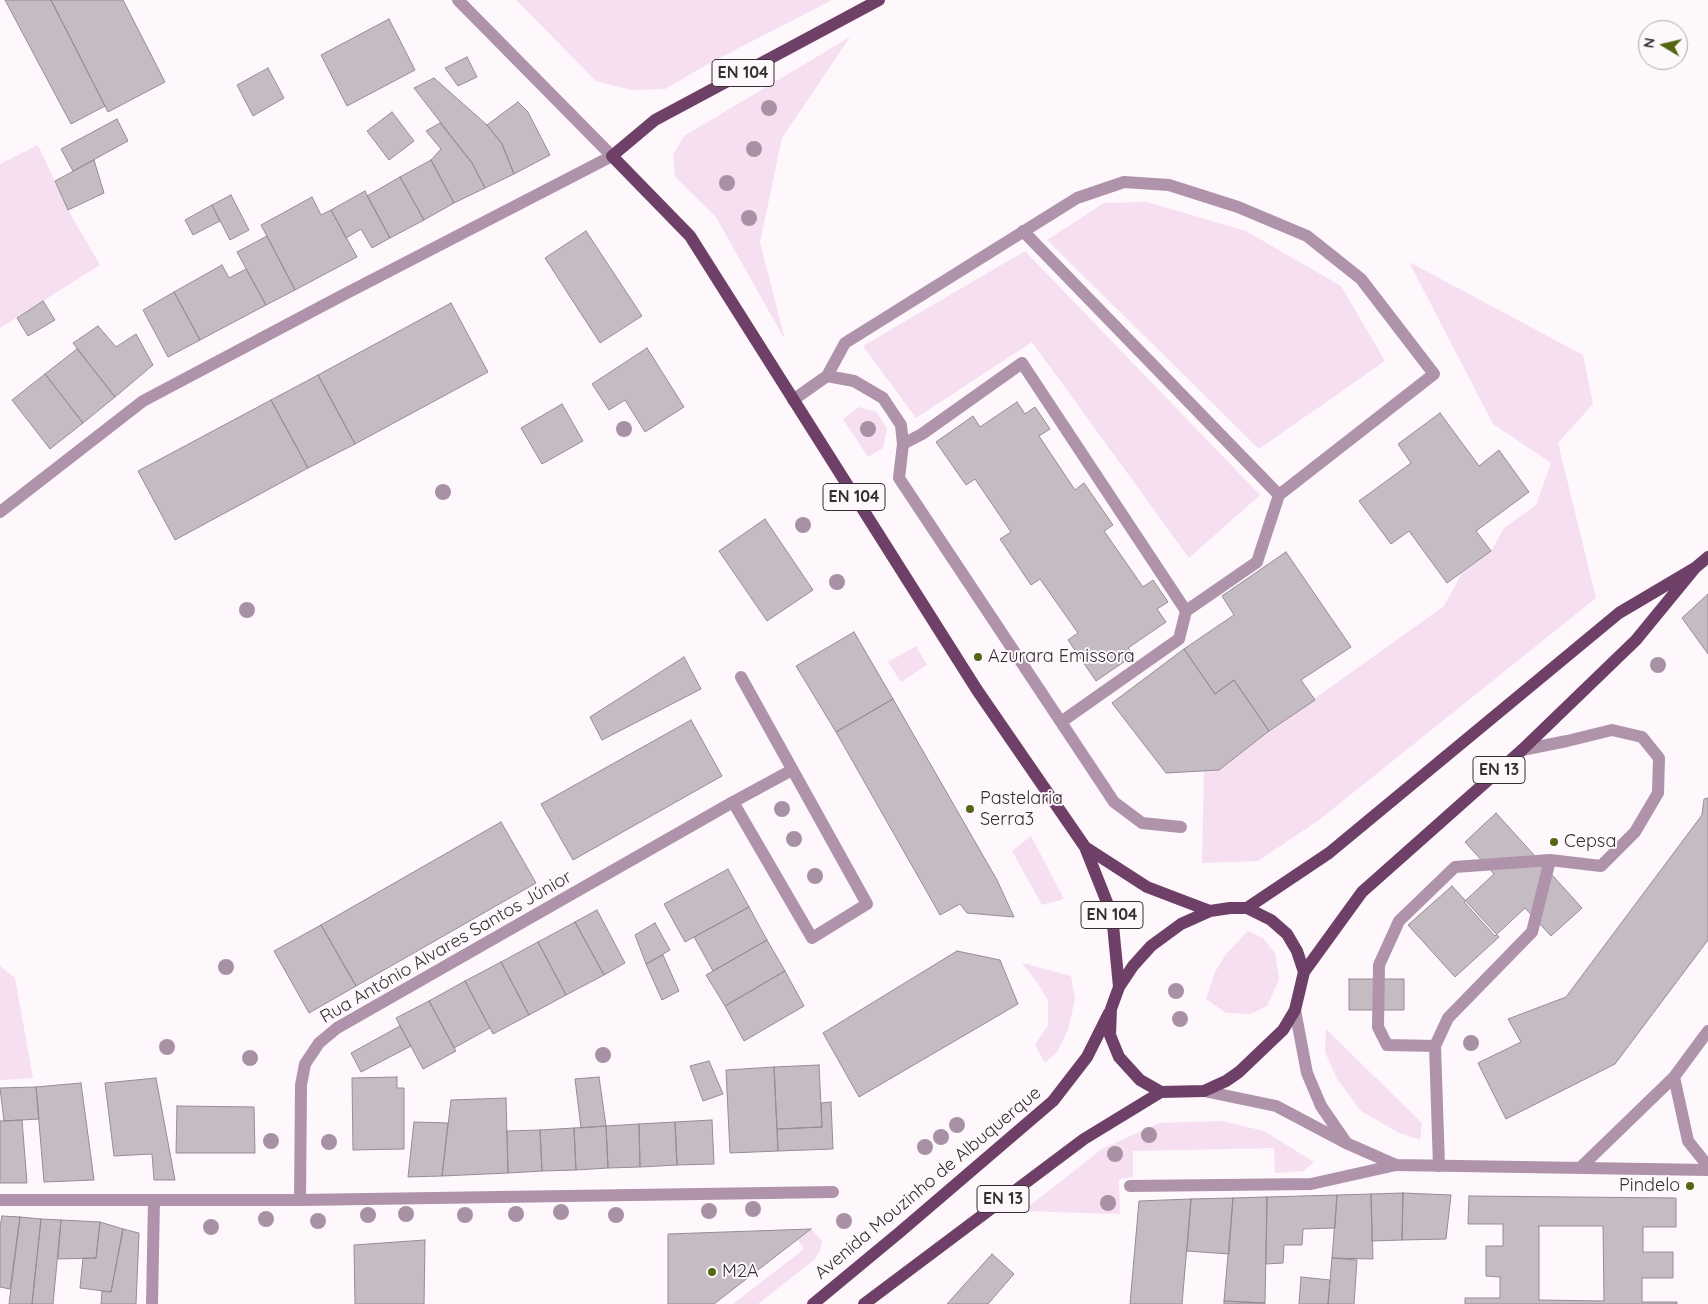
<!DOCTYPE html>
<html>
<head>
<meta charset="utf-8">
<style>
  body { margin:0 }
  #map { position:relative; width:1708px; height:1304px; overflow:hidden; background:#fef7fc; font-family:Quicksand,sans-serif }
  canvas { display:block }
  .north { position:absolute; left:1638px; top:20px; width:50px; height:50px; box-sizing:border-box; background:#fef7fc; border:1px solid #ada7ab; border-radius:50%; rotate:279deg; font-size:14px; font-weight:700; line-height:20px; text-align:center; color:#332f32 }
  .north::after { content:''; display:block; margin:auto; width:18px; height:22px; background:#536713; clip-path:polygon(50% 0,100% 100%,50% 72%,0 100%) }
</style>
</head>
<body>
<div id="map">
<canvas width="1708" height="1304"></canvas>
<div class="north">N</div>
</div>
<script>
const c = document.querySelector('canvas').getContext('2d');
c.lineJoin = 'round';
function paint(path, color) {
  c.fillStyle = color;
  c.fill(path, 'evenodd');
}
function poly(rows) {
  const path = new Path2D();
  for (const r of rows) {
    path.moveTo(r[0], r[1]);
    for (let i = 2; i < r.length; i += 2) path.lineTo(r[i], r[i + 1]);
  }
  return path;
}
function trace(path, color, width, dash) {
  c.strokeStyle = color;
  c.lineWidth = width;
  c.lineCap = dash ? 'butt' : 'round';
  c.setLineDash(dash || []);
  c.stroke(path);
}
function label(font, color, halo, rows, align = 'center') {
  c.font = font + ' Quicksand,sans-serif';
  c.lineWidth = 4;
  c.setLineDash([]);
  c.textBaseline = 'middle';
  c.strokeStyle = halo;
  c.fillStyle = color;
  for (const [text, x, y, turn = 0] of rows) {
    c.save();
    c.translate(x, y);
    c.rotate((+turn || 0) * Math.PI / 180);
    c.textAlign = isNaN(turn) ? turn : align;
    if (halo) c.strokeText(text, 0, 0);
    c.fillText(text, 0, 0);
    c.restore();
  }
}
paint(poly([
  [516,0,832,0,706,65,665,89,631,90,596,81],
  [850,37,782,138,760,242,785,340,716,217,675,177,673,155,684,136],
  [38,145,68,210,100,265,0,328,0,164],
  [1147,202,1246,231,1341,286,1385,361,1259,449,1047,240,1104,203],
  [1025,251,1260,495,1189,558,1032,342,916,418,863,346],
  [1409,262,1583,355,1593,404,1558,443,1596,598,1319,820,1258,861,1202,863,1204,771,1219,770,1269,731,1444,606,1462,573,1491,551,1504,528,1536,505,1551,463,1493,424],
  [859,407,877,412,887,429,883,448,868,457,843,419],
  [916,646,927,665,901,682,888,662],
  [1031,836,1064,899,1042,905,1012,851],
  [1248,931,1263,938,1275,953,1279,980,1267,1006,1250,1014,1226,1013,1206,999,1215,972,1226,954],
  [1022,963,1071,976,1075,999,1068,1030,1057,1052,1045,1063,1035,1045,1048,1025,1048,1000,1036,981],
  [0,966,15,978,33,1078,0,1080],
  [1326,1029,1422,1123,1420,1140,1399,1133,1361,1111,1337,1079,1325,1052],
  [1222,1121,1264,1131,1314,1162,1303,1171,1275,1173,1274,1148,1133,1151,1133,1177,1119,1179,1120,1214,1023,1211,1102,1149,1159,1123],
  [811,1229,822,1240,820,1251,814,1260,758,1304,733,1304,804,1249,798,1240]
]), '#f5dff1');
const building = poly([
  [5,0,51,0,105,106,71,124,5,0],
  [51,0,123,0,165,82,108,112,51,0],
  [389,19,415,70,347,106,321,55,389,19],
  [467,57,477,77,458,86,445,68,467,57],
  [268,68,284,98,253,116,237,85,268,68],
  [434,78,487,125,502,144,514,174,485,188,472,163,414,88,434,78],
  [518,102,528,112,550,155,514,174,502,144,487,125,518,102],
  [392,112,414,141,389,160,367,131,392,112],
  [117,119,128,141,73,171,61,149,117,119],
  [440,123,472,163,485,188,454,203,431,160,441,149,426,131,440,123],
  [94,160,104,193,68,210,55,181,94,160],
  [431,160,454,203,424,220,400,177,431,160],
  [400,177,424,220,390,238,367,196,400,177],
  [365,191,390,238,372,248,361,229,346,238,331,210,365,191],
  [231,195,249,230,230,240,212,205,231,195],
  [312,197,321,215,331,210,357,257,295,290,261,225,312,197],
  [212,205,220,221,193,235,185,220,212,205],
  [586,231,642,316,600,343,545,258,586,231],
  [267,236,295,290,266,305,237,252,267,236],
  [222,265,229,278,246,269,266,305,200,340,174,292,222,265],
  [174,292,200,340,168,357,143,310,174,292],
  [43,301,55,320,28,336,17,318,43,301],
  [451,303,488,372,355,444,318,375,451,303],
  [98,326,116,347,136,334,153,365,115,397,73,343,98,326],
  [647,348,684,407,645,432,625,400,609,410,592,384,647,348],
  [77,349,115,397,83,423,45,374,77,349],
  [45,374,83,423,50,449,12,400,45,374],
  [318,375,355,444,308,468,271,400,318,375],
  [271,400,308,468,175,540,138,471,271,400],
  [1017,402,1025,414,1035,407,1050,429,1039,436,1075,490,1084,483,1113,525,1104,531,1143,587,1153,580,1168,602,1157,609,1166,622,1128,648,1134,655,1096,681,1068,640,1078,633,1040,579,1031,585,1000,539,1011,532,975,479,966,485,936,442,973,416,980,427,1017,402],
  [562,404,583,441,542,464,521,428,562,404],
  [1440,413,1479,466,1499,450,1529,492,1476,531,1491,551,1447,583,1409,531,1391,544,1359,501,1411,463,1398,444,1440,413],
  [765,519,813,590,767,621,719,551,765,519],
  [1286,552,1351,647,1301,680,1315,700,1269,731,1234,680,1215,694,1184,649,1234,615,1222,596,1286,552],
  [1708,594,1708,654,1682,618,1708,594],
  [854,632,893,699,836,732,796,666,854,632],
  [1184,649,1215,694,1234,680,1269,731,1219,770,1166,773,1112,703,1184,649],
  [684,657,701,689,602,740,590,717,684,657],
  [893,699,997,880,1014,917,967,913,960,904,940,915,836,732,893,699],
  [691,720,722,776,573,860,541,804,691,720],
  [1708,798,1708,940,1615,1064,1506,1119,1478,1063,1521,1042,1508,1019,1566,997,1702,815,1704,799,1708,798],
  [1496,813,1582,908,1551,936,1525,908,1495,936,1464,902,1494,874,1465,842,1496,813],
  [501,822,536,883,356,986,321,925,501,822],
  [728,869,749,907,685,942,664,904,728,869],
  [1452,886,1499,937,1455,977,1408,925,1452,886],
  [749,907,767,940,713,971,694,937,749,907],
  [597,910,625,963,604,975,575,922,597,910],
  [575,922,604,975,566,995,538,942,575,922],
  [655,923,670,950,646,964,635,935,655,923],
  [321,925,356,986,309,1013,274,951,321,925],
  [767,940,785,971,725,1006,706,975,767,940],
  [538,942,566,995,529,1015,501,962,538,942],
  [957,951,1000,960,1018,1004,859,1097,823,1033,957,951],
  [663,955,679,991,662,1000,646,964,663,955],
  [501,962,529,1015,493,1034,465,981,501,962],
  [785,971,804,1006,744,1041,725,1006,785,971],
  [1349,979,1404,979,1404,1010,1349,1010,1349,979],
  [465,981,490,1028,454,1048,429,1001,465,981],
  [429,1001,456,1051,423,1069,396,1018,429,1001],
  [400,1026,411,1046,361,1072,351,1053,400,1026],
  [709,1061,723,1094,703,1101,690,1066,709,1061],
  [819,1065,822,1127,777,1129,774,1067,819,1065],
  [774,1067,778,1151,730,1153,726,1070,774,1067],
  [397,1077,397,1088,404,1088,404,1149,353,1150,352,1078,397,1077],
  [599,1077,606,1126,581,1128,575,1079,599,1077],
  [156,1078,175,1180,154,1180,152,1154,114,1156,105,1083,156,1078],
  [81,1083,94,1180,44,1182,36,1087,81,1083],
  [36,1087,39,1119,4,1121,0,1088,36,1087],
  [506,1098,508,1173,442,1176,451,1100,506,1098],
  [831,1102,833,1149,778,1151,777,1129,822,1127,821,1103,831,1102],
  [177,1106,254,1107,255,1153,176,1153,177,1106],
  [22,1120,27,1183,0,1183,0,1121,22,1120],
  [712,1120,714,1164,677,1165,675,1122,712,1120],
  [414,1122,448,1123,442,1176,408,1177,414,1122],
  [675,1122,677,1165,640,1167,639,1124,675,1122],
  [639,1124,640,1167,608,1168,606,1126,639,1124],
  [606,1126,608,1168,576,1170,574,1128,606,1126],
  [574,1128,576,1170,542,1171,540,1130,574,1128],
  [540,1130,542,1171,508,1173,507,1131,540,1130],
  [1403,1193,1402,1240,1372,1241,1371,1194,1403,1193],
  [1403,1193,1451,1195,1446,1239,1402,1240,1403,1193],
  [1371,1194,1373,1259,1332,1258,1337,1195,1371,1194],
  [1337,1195,1335,1228,1303,1229,1302,1245,1284,1245,1283,1263,1266,1264,1267,1197,1337,1195],
  [1469,1196,1676,1198,1676,1227,1643,1227,1643,1252,1673,1252,1673,1278,1642,1278,1642,1302,1677,1302,1677,1304,1465,1304,1465,1298,1500,1298,1500,1277,1486,1276,1486,1246,1503,1246,1503,1224,1468,1224,1469,1196],
  [1539,1226,1603,1226,1604,1301,1539,1300,1539,1226],
  [1267,1197,1265,1303,1224,1301,1233,1198,1267,1197],
  [1233,1198,1229,1254,1187,1251,1191,1199,1233,1198],
  [1191,1199,1182,1304,1130,1304,1139,1201,1191,1199],
  [2,1216,20,1217,10,1289,0,1287,0,1227,2,1216],
  [20,1217,41,1219,32,1304,9,1304,20,1217],
  [41,1219,61,1220,53,1304,32,1304,41,1219],
  [61,1220,100,1222,96,1258,58,1259,61,1220],
  [100,1222,123,1229,111,1292,80,1288,83,1258,96,1258,100,1222],
  [123,1229,139,1233,136,1304,101,1304,102,1291,111,1292,123,1229],
  [811,1229,714,1304,668,1304,668,1234,811,1229],
  [425,1240,424,1304,355,1304,354,1245,425,1240],
  [992,1254,1014,1274,988,1304,947,1304,992,1254],
  [1332,1258,1357,1260,1354,1304,1328,1304,1332,1258],
  [1301,1277,1330,1280,1328,1304,1299,1304,1301,1277],
  [1224,1301,1265,1303,1265,1304,1224,1304,1224,1301]
]);
paint(building, '#c5bcc3');
trace(building, '#958d93', 1);
trace(poly([
  [1435,1046,1448,1018,1532,932,1550,860],
  [1439,1166,1435,1046,1387,1045,1378,1027,1379,965,1399,921,1455,867,1550,860,1601,866,1635,832,1658,793,1659,758,1642,737,1612,730,1567,741,1522,750]
]), '#af93aa', 12);
trace(poly([
  [1023,231,1279,495]
]), '#af93aa', 12);
trace(poly([
  [827,376,854,381,883,398,901,425,903,444,899,478,1114,802,1142,823,1181,827],
  [793,400,827,376,845,343,1077,198,1124,182,1169,185,1238,207,1307,236,1361,279,1434,374,1279,495,1257,562,1186,611,1179,639,1061,722],
  [903,444,922,434,1022,363,1186,611],
  [0,512,143,401,343,295,612,156],
  [733,802,792,770],
  [1674,1077,1688,1141,1708,1166],
  [1581,1167,1674,1077,1708,1031],
  [1130,1186,1311,1184,1396,1165],
  [0,1200,300,1200,833,1192],
  [300,1200,301,1085,305,1064,319,1043,337,1028,733,802,812,938,867,904,741,677],
  [152,1304,154,1200]
]), '#af93aa', 12);
trace(poly([
  [458,0,612,156],
  [1295,1010,1307,1073,1321,1106,1345,1141],
  [1204,1091,1276,1106,1346,1143,1396,1165,1708,1170]
]), '#af93aa', 12);
trace(poly([
  [879,0,655,120,612,156,690,236,977,690,1085,847,1112,915,1119,987],
  [1085,847,1147,887,1210,911],
  [1247,908,1329,853,1619,613,1695,568,1708,557],
  [1304,972,1297,951,1287,934,1271,920,1247,908,1230,908,1210,911,1181,924,1151,946,1133,966,1119,987,1111,1009,1110,1035,1119,1057,1140,1080,1161,1092,1204,1091,1226,1081,1239,1072,1283,1030,1295,1010,1304,972,1362,892,1522,750,1636,640,1695,568],
  [813,1304,900,1232,1053,1101,1087,1057,1109,1013],
  [864,1304,1084,1139,1161,1092]
]), '#6e4067', 12);
c.fillStyle = '#a991a5';
for (const [x, y] of [
  [769,108],
  [754,149],
  [727,183],
  [749,218],
  [624,429],
  [868,429],
  [443,492],
  [803,525],
  [837,582],
  [247,610],
  [1658,665],
  [782,809],
  [794,839],
  [815,876],
  [226,967],
  [1176,991],
  [1180,1019],
  [1471,1043],
  [167,1047],
  [603,1055],
  [250,1058],
  [957,1125],
  [1149,1135],
  [941,1137],
  [271,1141],
  [329,1142],
  [925,1147],
  [1115,1154],
  [1108,1203],
  [753,1209],
  [709,1211],
  [561,1212],
  [406,1214],
  [516,1214],
  [368,1215],
  [465,1215],
  [616,1215],
  [266,1219],
  [318,1221],
  [844,1221],
  [211,1227]
]) {
  c.beginPath();
  c.arc(x, y, 8, 0, 2 * Math.PI);
  c.fill();
}
for (const [x, y, r, color] of [
  [978,657,5,"#536713"],
  [970,809,5,"#536713"],
  [1554,842,5,"#536713"],
  [1690,1186,5,"#536713"],
  [712,1272,5,"#536713"]
]) {
  const dot = new Path2D();
  dot.arc(x, y, r, 0, 2 * Math.PI);
  c.fillStyle = color;
  c.fill(dot);
  trace(dot, '#fef7fc', 2);
}
for (const [x, y, w] of [
  [743,73,62],
  [854,497,62],
  [1499,770,52],
  [1112,915,62],
  [1003,1199,52]
]) {
  const box = new Path2D();
  box.roundRect(x - w / 2, y - 13.5, w, 27, 4);
  c.fillStyle = '#fef7fc';
  c.fill(box);
  trace(box, '#332f32', 1);
}
label('bold 16px', '#332f32', null, [
  ["EN 104",743,73],
  ["EN 104",854,497],
  ["EN 13",1499,770],
  ["EN 104",1112,915],
  ["EN 13",1003,1199]
]);
label('18px', '#332f32', '#fef7fc', [
  ["Azurara Emissora",988,657],
  ["Pastelaria",980,799],
  ["Serra3",980,820],
  ["Cepsa",1564,842],
  ["Pindelo",1680,1186,"right"],
  ["M2A",722,1272]
], 'left');
label('18px', '#332f32', '#fef7fc', [
  ["Rua António Alvares Santos Júnior",446,947,-30],
  ["Avenida Mouzinho de Albuquerque",928,1183,-40]
]);
</script>
</body>
</html>
